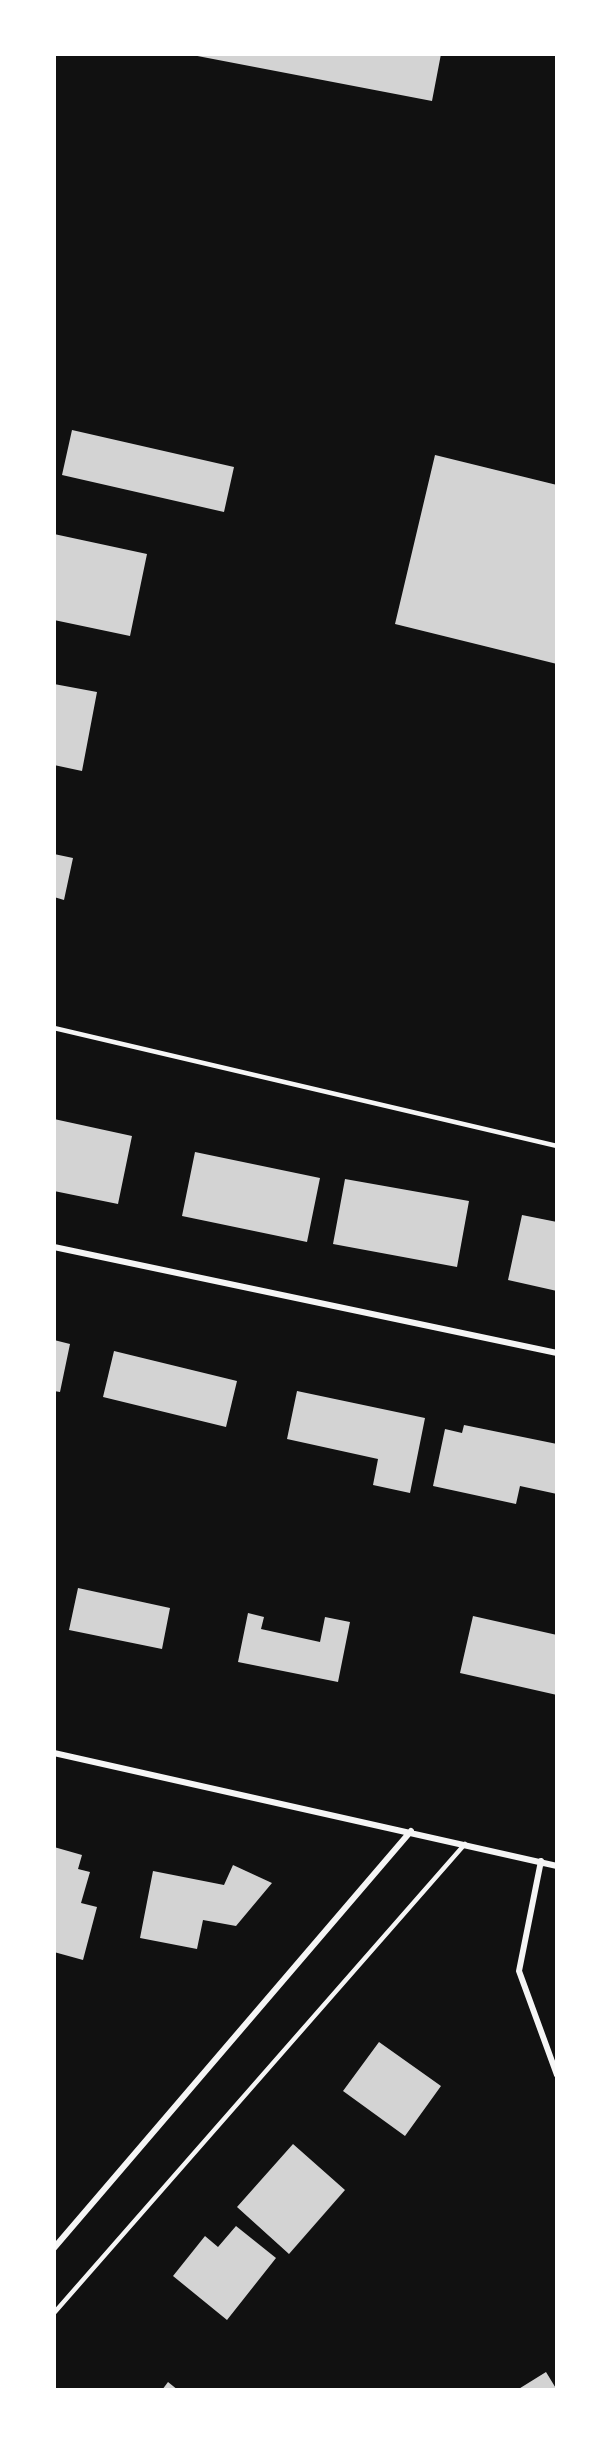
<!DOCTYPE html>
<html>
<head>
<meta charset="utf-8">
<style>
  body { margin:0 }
  #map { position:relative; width:611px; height:2444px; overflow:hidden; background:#111; font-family:"Roboto Condensed",sans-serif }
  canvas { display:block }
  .frame { position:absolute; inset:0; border:56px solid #fff; pointer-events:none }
</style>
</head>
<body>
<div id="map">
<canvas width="611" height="2444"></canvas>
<div class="frame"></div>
</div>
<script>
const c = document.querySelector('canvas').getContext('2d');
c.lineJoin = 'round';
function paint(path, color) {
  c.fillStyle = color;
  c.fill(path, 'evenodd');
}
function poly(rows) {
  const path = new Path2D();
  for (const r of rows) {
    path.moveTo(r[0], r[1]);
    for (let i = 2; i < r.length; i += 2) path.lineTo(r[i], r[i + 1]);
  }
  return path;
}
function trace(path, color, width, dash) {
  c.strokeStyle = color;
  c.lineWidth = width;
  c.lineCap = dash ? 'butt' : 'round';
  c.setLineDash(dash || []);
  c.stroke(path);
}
paint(poly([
  [187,54,441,54,432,101],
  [72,430,234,467,224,512,62,475],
  [435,455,557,485,557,664,395,624],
  [54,534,147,554,130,636,54,620],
  [54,684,97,692,82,771,54,765],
  [54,854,73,858,64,900,54,897],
  [54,1119,132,1136,118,1204,54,1191],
  [195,1152,320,1178,307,1242,182,1216],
  [345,1179,469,1201,457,1267,333,1244],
  [522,1215,557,1222,557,1291,508,1280],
  [54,1340,70,1344,60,1392,54,1391],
  [114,1351,237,1381,226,1427,103,1397],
  [297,1391,425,1418,410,1493,373,1485,378,1459,287,1439],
  [464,1425,557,1444,557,1494,520,1486,516,1504,433,1486,445,1429,462,1433],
  [78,1588,170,1608,162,1649,69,1630],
  [248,1613,264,1617,261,1629,320,1642,325,1617,350,1622,338,1682,238,1662],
  [473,1616,557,1635,557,1695,460,1673],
  [54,1847,82,1855,78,1869,90,1872,81,1903,97,1907,83,1960,54,1952],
  [233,1865,272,1883,236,1926,203,1920,197,1949,140,1938,153,1871,224,1885],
  [379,2042,441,2086,405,2136,343,2091],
  [293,2144,345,2190,289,2254,237,2207],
  [236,2226,276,2258,227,2320,173,2276,205,2236,218,2247],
  [546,2372,557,2390,517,2390],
  [168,2382,178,2390,162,2390]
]), '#d3d3d3');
trace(poly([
  [54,1028,557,1146],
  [54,2313,465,1844]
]), '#f5f5f5', 4.5);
trace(poly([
  [54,1247,557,1353],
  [54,1753,557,1866],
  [541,1861,519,1971,557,2075],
  [54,2248,411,1831]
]), '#f5f5f5', 6);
</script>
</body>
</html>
